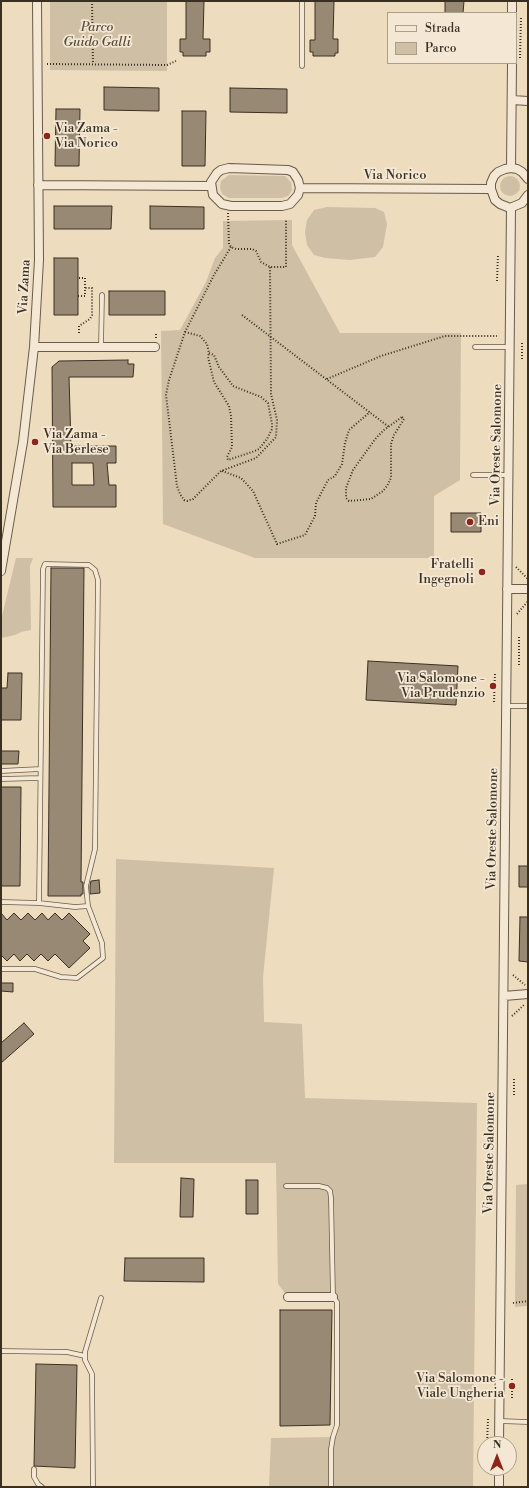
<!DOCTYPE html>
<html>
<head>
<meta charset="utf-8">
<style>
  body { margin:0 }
  #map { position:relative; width:529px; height:1488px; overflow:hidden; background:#eedcbf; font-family:"Libre Bodoni",serif }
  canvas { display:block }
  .frame { position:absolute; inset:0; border:2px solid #3a3022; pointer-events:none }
  .legend { position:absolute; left:387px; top:12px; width:130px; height:52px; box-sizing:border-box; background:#f4e8d5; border:1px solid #aa9e8d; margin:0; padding:5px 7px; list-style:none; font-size:12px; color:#3a3022 }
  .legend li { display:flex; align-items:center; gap:8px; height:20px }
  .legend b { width:20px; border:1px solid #aa9e8d }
  .north { position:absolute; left:477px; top:1436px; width:40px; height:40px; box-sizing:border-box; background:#f4e8d5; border:1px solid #aa9e8d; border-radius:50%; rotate:0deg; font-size:11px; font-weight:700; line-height:16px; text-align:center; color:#3a3022 }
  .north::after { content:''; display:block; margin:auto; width:14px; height:18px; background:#8f2418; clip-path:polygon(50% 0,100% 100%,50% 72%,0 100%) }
</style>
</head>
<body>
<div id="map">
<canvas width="529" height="1488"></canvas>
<div class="frame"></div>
<ul class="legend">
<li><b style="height:5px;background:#f4e8d5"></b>Strada</li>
<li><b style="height:11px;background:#cfbfa4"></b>Parco</li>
</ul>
<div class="north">N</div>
</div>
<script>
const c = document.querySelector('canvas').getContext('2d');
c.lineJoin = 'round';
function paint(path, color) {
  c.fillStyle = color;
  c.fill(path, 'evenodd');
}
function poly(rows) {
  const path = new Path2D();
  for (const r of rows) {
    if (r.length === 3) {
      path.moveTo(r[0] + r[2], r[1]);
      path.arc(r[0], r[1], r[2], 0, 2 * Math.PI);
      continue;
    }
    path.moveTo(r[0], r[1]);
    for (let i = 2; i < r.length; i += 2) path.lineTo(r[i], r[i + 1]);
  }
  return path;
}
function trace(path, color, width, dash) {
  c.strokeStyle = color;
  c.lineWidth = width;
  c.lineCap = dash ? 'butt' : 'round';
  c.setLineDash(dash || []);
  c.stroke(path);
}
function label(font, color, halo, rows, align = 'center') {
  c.font = font + ' "Libre Bodoni",serif';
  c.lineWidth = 3.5;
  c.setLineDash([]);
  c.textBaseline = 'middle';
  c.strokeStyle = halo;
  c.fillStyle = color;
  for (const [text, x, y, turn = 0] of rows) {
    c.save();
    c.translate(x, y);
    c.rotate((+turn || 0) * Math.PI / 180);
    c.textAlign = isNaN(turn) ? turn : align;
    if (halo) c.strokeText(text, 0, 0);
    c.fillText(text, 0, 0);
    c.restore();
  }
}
paint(poly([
  [50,1,167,1,167,71,50,70],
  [229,175,285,176,291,182,292,190,288,196,282,198,229,198,222,194,220,188,221,181],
  [510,186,10],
  [327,207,375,208,384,212,387,224,383,247,375,257,350,260,325,258,314,255,307,245,305,232,307,220,314,210],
  [292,220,292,245,340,333,461,333,460,480,434,496,434,558,255,558,163,524,161,331,180,330,206,282,215,258,223,248,223,221],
  [16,558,33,558,30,566,30,572,31,630,21,632,15,635,1,638,1,620],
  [116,859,274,868,263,977,264,1022,302,1024,305,1098,477,1103,473,1487,269,1487,271,1438,333,1437,337,1425,337,1302,333,1297,288,1297,278,1284,276,1163,114,1163],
  [528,1184,528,1306,515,1307,516,1185]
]), '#cfbfa4');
const building = poly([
  [186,1,204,1,203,39,210,39,210,52,206,52,206,56,183,56,183,52,180,52,180,39,186,39,186,1],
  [315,1,334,1,333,39,338,39,338,53,335,53,335,56,313,56,313,52,310,52,310,40,315,40,315,1],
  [445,1,464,1,463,13,445,13,445,1],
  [104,87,159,88,159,111,104,110,104,87],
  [230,88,287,89,287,113,230,112,230,88],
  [56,109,80,109,79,166,55,166,56,109],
  [182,111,206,111,205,166,182,166,182,111],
  [54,206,112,206,111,229,54,229,54,206],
  [150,206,204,207,204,229,150,229,150,206],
  [54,258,78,258,78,315,54,315,54,258],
  [109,291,165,291,165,315,109,315,109,291],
  [128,360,128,364,134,364,133,377,69,377,71,446,116,446,116,463,107,463,109,485,116,485,116,507,53,507,52,367,59,361,128,360],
  [72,463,93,463,94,485,72,485,72,463],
  [451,513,481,513,481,532,451,532,451,513],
  [51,568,84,568,81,882,83,882,83,894,81,894,81,896,48,896,51,568],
  [368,661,458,666,456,705,366,700,368,661],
  [8,673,22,673,21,720,1,720,1,688,7,688,8,673],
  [1,751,19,751,18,764,1,764,1,751],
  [1,787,21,787,20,886,1,886,1,787],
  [519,866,528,866,528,887,519,887,519,866],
  [99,880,100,893,90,894,90,886,91,881,99,880],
  [1,913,7,920,14,913,21,920,28,913,35,920,42,913,48,920,55,913,62,920,69,913,90,934,83,941,90,948,69,968,55,954,48,961,41,954,34,961,27,954,20,961,14,954,7,961,1,955,1,913],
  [520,917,528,917,528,962,519,961,520,917],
  [1,983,13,983,13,992,1,991,1,983],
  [24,1023,34,1034,1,1063,1,1043,24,1023],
  [181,1178,194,1179,193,1217,180,1217,181,1178],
  [246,1180,258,1180,258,1214,246,1214,246,1180],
  [125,1258,204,1258,204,1282,124,1281,125,1258],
  [280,1310,332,1310,330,1425,280,1426,280,1310],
  [36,1364,77,1365,75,1468,34,1466,36,1364]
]);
paint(building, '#988974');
trace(building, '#3a3022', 1);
const lane = poly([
  [302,1,302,66],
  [101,347,102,295],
  [475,347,510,347],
  [473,475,508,475],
  [506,706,528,706],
  [1,771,40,769],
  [1,779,40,778],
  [1,902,39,903,75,907,88,906],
  [1,969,35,969,61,977,77,978,103,958,102,943,88,906,86,886,95,849,98,580,95,570,89,565,45,564,43,569,39,903],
  [286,1186,319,1186,327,1188,330,1191,331,1198,333,1297,337,1302,337,1425,333,1437,331,1449,331,1487],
  [1,1351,67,1352,85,1356],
  [499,1421,528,1422],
  [34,1469,34,1477,38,1484,42,1487],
  [93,1487,92,1374,85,1360,85,1352,101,1298]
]);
const street = poly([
  [512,13,512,1],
  [512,100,528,101],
  [229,168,288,170,293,172,298,180,300,188,298,195,290,204,282,206,231,206,222,204,213,195,211,182,217,173,221,170,229,168],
  [511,168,512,63],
  [528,179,522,172,517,169,511,168,505,169,498,172,494,176,491,183,491,189,495,200,500,204,510,208,522,203,528,195],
  [38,185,211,186],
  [300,188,491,189],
  [34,347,155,347],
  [1,571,23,442,34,347,39,260,37,1],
  [507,589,528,589],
  [504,996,528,994],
  [288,1297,333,1297],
  [499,1444,511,208],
  [499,1487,499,1468]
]);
trace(lane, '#675b49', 5.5);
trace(street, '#675b49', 10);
trace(poly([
  [92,1,93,64],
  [520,58,521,17],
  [47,64,167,65,176,61],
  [228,213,229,244,231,247,236,249,252,249,256,251,261,262,270,267,286,267,286,220],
  [231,247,214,275,185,332,169,380,166,395,177,486,180,494,184,500,187,501,193,499,221,471,256,458,276,437,277,420,271,394,270,267],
  [497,281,498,255],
  [78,296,85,296,85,278,78,278],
  [242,315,389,427],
  [185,332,200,336,207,344,209,353],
  [79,333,79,326,90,319,92,315,92,288,85,288],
  [156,338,156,333],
  [209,353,214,355,219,367,233,386,261,397,268,403,272,424,272,429,267,439,259,449,255,451,228,460,227,457,232,447,231,416,229,406,214,382,208,357,209,353],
  [522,359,522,342],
  [327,379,381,356,445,336,497,336],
  [402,417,404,419,394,435,391,444,391,478,387,486,383,491,371,499,349,501,346,498,346,488,353,470,376,438,384,430,402,417],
  [222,471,241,478,253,491,277,544,305,535,315,516,316,503,328,480,335,476,342,464,345,443,349,430,370,412],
  [516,567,528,579],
  [517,614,528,601],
  [519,665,519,637],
  [494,702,495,673],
  [513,975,525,985],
  [512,1016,525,1004],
  [514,1095,514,1077],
  [490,1145,490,1118],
  [513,1303,528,1301],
  [512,1379,512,1399],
  [487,1444,488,1419]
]), '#3a3022', 2, [1, 2]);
trace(lane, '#f4e8d5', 4);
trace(street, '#f4e8d5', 8);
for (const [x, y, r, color] of [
  [47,136,4,"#8f2418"],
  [35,442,4,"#8f2418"],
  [470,522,4,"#8f2418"],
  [482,572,4,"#8f2418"],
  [493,686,4,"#8f2418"],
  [512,1386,4,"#8f2418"]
]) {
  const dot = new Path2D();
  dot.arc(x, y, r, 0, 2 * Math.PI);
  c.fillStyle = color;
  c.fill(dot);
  trace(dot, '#f4e8d5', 1.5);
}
label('italic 13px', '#584d3c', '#f4e8d5', [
  ["Parco",97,28],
  ["Guido Galli",97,43]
]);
label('13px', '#3a3022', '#f4e8d5', [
  ["Via Zama -",55,129],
  ["Via Norico",55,144],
  ["Via Zama -",43,435],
  ["Via Berlese",43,450],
  ["Eni",478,522],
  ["Fratelli",474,565,"right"],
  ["Ingegnoli",474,580,"right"],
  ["Via Salomone -",485,679,"right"],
  ["Via Prudenzio",485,694,"right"],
  ["Via Salomone -",504,1379,"right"],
  ["Viale Ungheria",504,1394,"right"]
], 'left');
label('13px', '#3a3022', '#f4e8d5', [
  ["Via Norico",395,176],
  ["Via Zama",25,287,-87],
  ["Via Oreste Salomone",497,445,-89],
  ["Via Oreste Salomone",493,829,-89],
  ["Via Oreste Salomone",490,1153,-89]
]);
</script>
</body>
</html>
